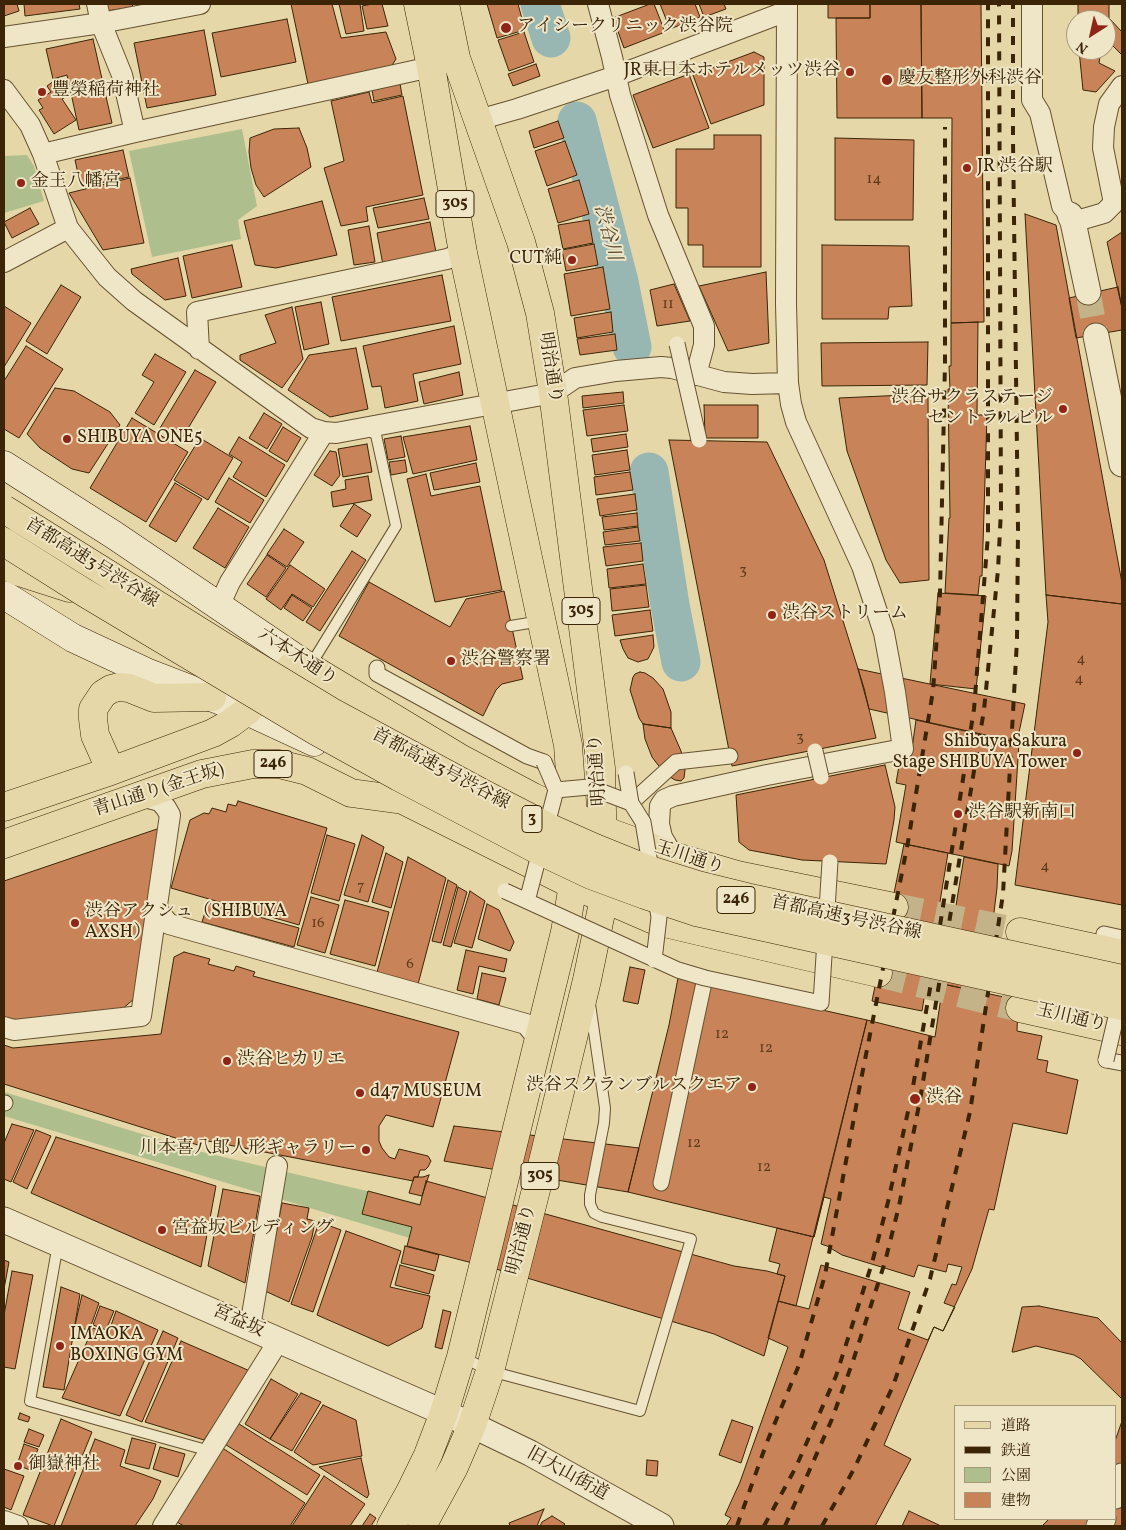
<!DOCTYPE html>
<html>
<head>
<meta charset="utf-8">
<style>
  body { margin:0 }
  #map { position:relative; width:1126px; height:1530px; overflow:hidden; background:#e6d7a9; font-family:Vollkorn,"Noto Serif JP",serif }
  canvas { display:block }
  .frame { position:absolute; inset:0; border:5px solid #3b2506; pointer-events:none }
  .legend { position:absolute; left:954px; top:1405px; width:162px; height:115px; box-sizing:border-box; background:#efe5c7; border:1px solid #a7987a; margin:0; padding:6px 9px; list-style:none; font-size:15px; color:#3b2506 }
  .legend li { display:flex; align-items:center; gap:10px; height:25px }
  .legend b { width:25px; border:1px solid #a7987a }
  .north { position:absolute; left:1066px; top:10px; width:50px; height:50px; box-sizing:border-box; background:#efe5c7; border:1px solid #a7987a; border-radius:50%; rotate:215deg; font-size:14px; font-weight:700; line-height:20px; text-align:center; color:#3b2506 }
  .north::after { content:''; display:block; margin:auto; width:18px; height:22px; background:#8f2418; clip-path:polygon(50% 0,100% 100%,50% 72%,0 100%) }
</style>
</head>
<body>
<div id="map">
<canvas width="1126" height="1530"></canvas>
<div class="frame"></div>
<ul class="legend">
<li><b style="height:6px;background:#e6d7a9"></b>道路</li>
<li><b style="height:6px;background:#3b2506"></b>鉄道</li>
<li><b style="height:14px;background:#aebf8d"></b>公園</li>
<li><b style="height:14px;background:#c88359"></b>建物</li>
</ul>
<div class="north">N</div>
</div>
<script>
const c = document.querySelector('canvas').getContext('2d');
c.lineJoin = 'round';
function paint(path, color) {
  c.fillStyle = color;
  c.fill(path, 'evenodd');
}
function poly(rows) {
  const path = new Path2D();
  for (const r of rows) {
    path.moveTo(r[0], r[1]);
    for (let i = 2; i < r.length; i += 2) path.lineTo(r[i], r[i + 1]);
  }
  return path;
}
function trace(path, color, width, dash) {
  c.strokeStyle = color;
  c.lineWidth = width;
  c.lineCap = dash ? 'butt' : 'round';
  c.setLineDash(dash || []);
  c.stroke(path);
}
function label(font, color, halo, rows, align = 'center') {
  c.font = font + ' Vollkorn,"Noto Serif JP",serif';
  c.lineWidth = 4;
  c.setLineDash([]);
  c.textBaseline = 'middle';
  c.strokeStyle = halo;
  c.fillStyle = color;
  for (const [text, x, y, turn = 0] of rows) {
    c.save();
    c.translate(x, y);
    c.rotate((+turn || 0) * Math.PI / 180);
    c.textAlign = isNaN(turn) ? turn : align;
    if (halo) c.strokeText(text, 0, 0);
    c.fillText(text, 0, 0);
    c.restore();
  }
}
paint(poly([
  [242,129,257,206,238,220,241,239,152,257,129,151],
  [27,155,34,166,44,201,4,213,4,156],
  [4,1092,198,1151,451,1211,433,1245,4,1116]
]), '#aebf8d');
trace(poly([
  [540,4,551,38],
  [577,121,619,282,632,347],
  [649,472,670,605,681,662]
]), '#99b7b2', 39);
const building = poly([
  [4,4,17,4,19,11,4,16,4,4],
  [24,4,79,4,80,9,25,16,24,4],
  [106,4,132,4,133,7,107,11,106,4],
  [291,4,332,4,341,38,386,32,396,59,391,67,308,84,291,4],
  [339,4,360,4,364,31,346,34,339,4],
  [372,4,382,4,388,26,367,29,362,6,372,4],
  [487,4,518,4,525,30,497,38,487,4],
  [650,4,654,4,665,32,624,48,613,18,650,4],
  [660,4,695,4,700,17,670,29,660,4],
  [699,4,724,4,726,9,704,17,699,4],
  [828,4,870,4,870,18,828,18,828,4],
  [870,4,921,4,922,118,837,118,836,18,870,18,870,4],
  [921,4,981,4,984,322,951,323,952,118,922,118,921,4],
  [1078,4,1109,4,1109,18,1122,32,1122,55,1106,39,1106,20,1078,20,1078,4],
  [287,19,296,62,221,77,212,33,287,19],
  [204,30,216,95,147,108,134,43,204,30],
  [524,32,534,62,509,71,498,40,524,32],
  [93,39,112,123,79,130,67,75,53,79,46,49,93,39],
  [1079,50,1101,50,1099,63,1115,71,1096,92,1083,90,1079,50],
  [754,52,764,57,764,105,711,124,693,75,754,52],
  [536,64,540,76,513,86,508,74,536,64],
  [689,74,709,128,653,148,633,95,689,74],
  [58,78,69,95,62,99,76,120,54,134,39,110,43,108,38,100,51,92,47,86,58,78],
  [400,84,402,95,374,101,372,90,400,84],
  [369,92,372,103,403,96,423,195,366,207,368,221,341,226,324,168,344,161,331,101,369,92],
  [558,121,564,138,534,148,529,131,558,121],
  [299,128,307,148,311,167,264,197,256,185,251,168,249,152,250,138,274,129,299,128],
  [714,135,761,135,761,267,703,267,703,245,688,245,688,208,676,208,676,149,714,149,714,135],
  [835,138,914,140,913,220,835,220,835,138],
  [565,141,577,175,547,186,535,151,565,141],
  [123,150,129,177,81,187,75,160,123,150],
  [130,178,144,243,103,250,69,193,130,178],
  [579,180,589,214,558,223,548,189,579,180],
  [424,198,429,219,378,228,373,208,424,198],
  [322,201,337,255,276,268,255,265,244,221,322,201],
  [30,208,39,224,12,238,4,222,30,208],
  [1025,214,1056,225,1122,583,1122,604,1046,595,1025,214],
  [589,220,593,243,563,249,558,225,589,220],
  [430,222,436,252,383,265,377,233,430,222],
  [369,226,375,262,354,265,348,230,369,226],
  [1122,232,1122,308,1107,242,1122,232],
  [594,244,598,265,566,271,562,250,594,244],
  [232,245,242,287,192,298,183,256,232,245],
  [822,245,909,246,912,306,889,307,888,319,822,319,822,245],
  [178,258,186,296,165,300,132,274,131,269,178,258],
  [603,267,610,309,571,316,564,274,603,267],
  [766,272,769,343,728,351,699,286,766,272],
  [442,275,451,321,341,341,332,297,442,275],
  [674,284,690,321,657,326,650,290,674,284],
  [61,285,81,297,47,354,26,341,61,285],
  [1118,287,1122,308,1122,330,1076,338,1069,298,1118,287],
  [321,302,329,344,304,350,295,307,321,302],
  [4,306,31,323,4,367,4,306],
  [292,307,303,359,282,388,240,360,240,355,276,343,265,315,292,307],
  [611,312,613,332,577,338,574,318,611,312],
  [978,322,977,415,987,415,982,576,980,576,978,595,945,593,949,518,950,518,948,389,950,389,949,366,951,366,951,323,978,322],
  [454,326,461,364,413,374,418,401,385,408,381,386,372,387,363,346,454,326],
  [615,334,617,350,580,355,577,339,615,334],
  [928,342,927,385,822,386,821,343,928,342],
  [26,346,63,369,19,438,4,429,4,381,26,346],
  [356,348,368,409,330,417,288,390,309,355,356,348],
  [155,354,186,372,154,425,135,413,154,382,142,375,155,354],
  [195,370,216,382,181,440,160,428,195,370],
  [459,372,463,395,424,404,419,382,459,372],
  [55,388,74,391,110,412,120,425,89,473,72,469,40,448,27,434,55,388],
  [623,392,624,403,583,408,582,396,623,392],
  [928,394,929,580,900,583,886,560,847,451,839,398,928,394],
  [624,405,628,431,587,436,583,410,624,405],
  [704,405,758,405,758,438,705,438,704,405],
  [264,413,282,424,267,449,249,438,264,413],
  [132,418,188,452,146,522,90,488,132,418],
  [470,426,477,460,413,474,403,437,470,426],
  [283,427,301,438,287,462,269,451,283,427],
  [626,434,628,447,593,452,591,439,626,434],
  [401,436,405,457,388,460,384,439,401,436],
  [239,437,285,465,266,497,233,477,242,462,229,454,239,437],
  [200,438,233,458,208,500,174,480,200,438],
  [669,440,767,442,824,560,864,688,876,738,732,766,669,440],
  [367,444,372,472,343,477,338,449,367,444],
  [627,450,630,470,595,475,592,455,627,450],
  [330,451,336,452,340,475,332,486,314,475,330,451],
  [405,460,407,472,391,475,389,462,405,460],
  [476,463,480,482,434,490,430,473,476,463],
  [630,472,633,490,596,495,594,477,630,472],
  [426,474,431,496,480,486,502,590,435,602,407,479,426,474],
  [368,476,372,500,333,507,331,492,346,489,345,480,368,476],
  [229,478,264,500,250,523,215,502,229,478],
  [175,483,202,499,176,542,149,526,175,483],
  [635,494,637,510,600,516,597,499,635,494],
  [354,504,371,515,357,537,340,526,354,504],
  [218,508,249,527,225,568,193,548,218,508],
  [637,513,638,526,604,530,602,517,637,513],
  [638,527,640,541,605,545,603,532,638,527],
  [284,529,304,542,287,567,267,554,284,529],
  [641,543,643,561,606,566,603,547,641,543],
  [352,551,366,560,320,631,306,622,352,551],
  [267,555,286,568,266,597,247,584,267,555],
  [643,564,646,584,609,588,607,569,643,564],
  [290,565,325,589,313,607,292,594,281,610,266,599,290,565],
  [369,582,450,627,466,599,504,591,523,679,502,684,496,690,483,716,339,636,369,582],
  [646,585,649,607,612,611,610,589,646,585],
  [938,593,986,596,976,689,930,684,938,593],
  [292,595,312,608,303,621,284,608,292,595],
  [1046,595,1122,604,1122,905,1015,885,1048,622,1046,595],
  [650,610,653,631,615,636,612,615,650,610],
  [653,635,654,647,648,659,638,662,628,658,623,649,620,640,653,635],
  [858,669,1025,704,1017,742,869,709,858,669],
  [640,672,645,673,653,678,663,689,671,712,671,728,643,724,639,718,630,690,633,677,635,674,640,672],
  [916,720,1019,743,1012,851,1009,866,896,842,906,785,896,783,901,754,911,756,916,720],
  [643,724,671,728,681,751,685,770,684,778,681,781,675,780,670,777,658,765,652,757,645,739,643,724],
  [885,765,895,807,894,820,886,864,802,860,749,850,739,842,736,795,885,765],
  [238,801,327,828,299,925,171,888,190,820,204,813,209,814,212,808,226,812,228,804,236,806,238,801],
  [160,828,135,998,120,1011,15,1021,4,1017,4,881,160,828],
  [327,835,355,844,339,901,311,893,327,835],
  [362,835,384,847,368,902,344,895,362,835],
  [904,844,948,853,922,1011,872,1001,904,844],
  [386,853,403,862,391,908,372,902,386,853],
  [408,857,446,878,417,988,376,976,408,857],
  [964,857,998,864,997,888,984,993,943,984,964,857],
  [448,880,457,885,441,943,432,941,448,880],
  [458,887,467,892,451,947,443,945,458,887],
  [470,891,485,901,472,948,454,943,470,891],
  [311,897,339,905,325,953,297,945,311,897],
  [345,900,389,912,375,966,330,954,345,900],
  [208,903,299,928,294,947,202,922,208,903],
  [487,904,499,910,514,942,510,951,478,939,487,904],
  [466,950,507,959,504,972,479,966,473,994,457,990,466,950],
  [184,952,210,959,208,964,234,971,236,966,255,972,253,976,459,1032,433,1127,386,1115,379,1126,379,1141,382,1148,389,1157,395,1159,399,1149,428,1156,431,1161,428,1167,425,1170,420,1170,418,1177,414,1177,413,1181,203,1140,201,1146,4,1084,4,1045,13,1048,161,1034,174,957,184,952],
  [630,967,645,970,638,1004,623,1001,630,967],
  [482,973,506,978,499,1005,477,999,482,973],
  [678,978,867,1020,814,1237,628,1192,669,1025,678,978],
  [943,984,1018,1000,1017,1031,1042,1036,1037,1059,1048,1061,1046,1072,1078,1080,1067,1134,1013,1123,994,1210,989,1209,972,1269,943,1331,934,1327,884,1445,911,1459,875,1526,726,1526,731,1518,725,1515,740,1482,788,1347,768,1338,778,1301,796,1306,867,1020,935,1037,943,984],
  [12,1124,34,1130,11,1182,4,1179,4,1143,12,1124],
  [454,1126,639,1148,628,1192,444,1161,454,1126],
  [36,1130,51,1136,27,1189,13,1182,36,1130],
  [56,1137,216,1186,201,1267,31,1193,56,1137],
  [429,1175,422,1196,409,1193,414,1177,423,1177,429,1175],
  [426,1181,734,1266,767,1271,785,1276,764,1356,714,1334,507,1272,407,1246,412,1227,362,1214,368,1191,420,1205,426,1181],
  [223,1189,260,1196,245,1283,208,1266,223,1189],
  [824,1197,831,1199,821,1244,827,1246,842,1255,914,1277,918,1265,946,1272,948,1264,962,1267,956,1285,952,1284,944,1303,955,1307,943,1331,934,1327,928,1340,898,1329,910,1292,821,1265,809,1309,778,1301,785,1276,777,1274,780,1264,769,1261,777,1228,814,1237,824,1197],
  [282,1203,309,1208,307,1219,315,1221,312,1237,289,1302,265,1291,282,1203],
  [319,1222,341,1230,313,1312,291,1304,319,1222],
  [346,1231,401,1251,390,1287,430,1296,422,1328,388,1346,317,1315,346,1231],
  [405,1246,439,1255,435,1271,401,1263,405,1246],
  [4,1260,9,1262,4,1289,4,1260],
  [400,1265,434,1275,429,1294,395,1285,400,1265],
  [12,1271,33,1275,15,1369,4,1367,4,1315,12,1271],
  [61,1287,80,1294,64,1390,43,1387,61,1287],
  [82,1295,99,1303,89,1331,75,1325,82,1295],
  [100,1306,114,1311,106,1330,93,1325,100,1306],
  [1039,1306,1098,1318,1122,1343,1122,1399,1081,1359,1074,1355,1036,1346,1014,1352,1012,1352,1022,1307,1039,1306],
  [443,1310,451,1312,442,1349,435,1347,443,1310],
  [116,1311,158,1330,120,1416,62,1398,93,1328,108,1334,116,1311],
  [163,1331,178,1338,142,1422,126,1415,163,1331],
  [181,1341,250,1371,204,1440,145,1422,181,1341],
  [271,1379,298,1394,270,1439,245,1424,271,1379],
  [301,1393,321,1402,292,1451,270,1439,301,1393],
  [323,1405,356,1420,362,1456,313,1465,294,1452,323,1405],
  [20,1413,30,1417,28,1422,18,1419,20,1413],
  [61,1419,92,1432,54,1526,53,1526,23,1515,61,1419],
  [732,1420,753,1427,741,1463,719,1455,732,1420],
  [1122,1421,1122,1470,1115,1466,1115,1441,1122,1421],
  [236,1422,320,1475,307,1495,223,1443,236,1422],
  [29,1429,44,1435,39,1447,24,1442,29,1429],
  [132,1438,156,1444,149,1469,125,1463,132,1438],
  [95,1439,125,1450,120,1466,161,1481,153,1499,135,1526,61,1526,95,1439],
  [24,1444,38,1449,30,1470,17,1465,24,1444],
  [160,1447,185,1454,178,1477,153,1469,160,1447],
  [221,1447,305,1503,290,1526,184,1526,175,1521,221,1447],
  [361,1458,369,1494,367,1498,319,1467,361,1458],
  [647,1460,658,1461,657,1476,646,1475,647,1460],
  [4,1469,24,1476,11,1510,4,1507,4,1469],
  [324,1476,365,1504,350,1526,292,1526,324,1476],
  [1115,1497,1122,1501,1122,1526,1042,1526,1049,1519,1115,1519,1115,1497],
  [544,1509,537,1526,510,1526,509,1523,544,1509],
  [909,1511,941,1526,902,1526,909,1511],
  [370,1514,376,1518,371,1526,362,1526,370,1514],
  [552,1516,565,1524,563,1526,540,1526,542,1522,552,1516]
]);
paint(building, '#c88359');
trace(building, '#3b2506', 1);
trace(poly([
  [1088,292,1096,336]
]), '#c4b388', 25, [25, 12]);
trace(poly([
  [894,907,1020,932],
  [878,973,1020,1008]
]), '#c4b388', 28, [28, 14]);
const service = poly([
  [511,626,541,621],
  [310,666,396,526,376,435,366,428],
  [58,1244,30,1401,210,1451],
  [462,1357,490,1371,640,1411,691,1239,602,1217,594,1213,590,1204,590,1195,604,1123,605,1108,590,1004]
]);
const pedestrian = poly([
  [377,668,377,674,527,756,544,762],
  [631,803,676,762,730,756],
  [1104,934,1122,938],
  [1106,1060,1122,1063],
  [4,1103,5,1103],
  [661,1183,705,978]
]);
const minor = poly([
  [97,4,101,23,122,75,135,132],
  [598,4,612,57,620,95,658,215,704,326,704,345,696,375],
  [1032,4,1032,100,1040,113,1062,206,1070,215],
  [4,37,101,23,200,4],
  [4,90,30,125,43,154,68,228,107,277,134,301,311,428,324,432,336,433,553,393,575,378,616,371,661,367,672,368,724,382,752,384,788,383],
  [478,120,517,109,616,76,787,11],
  [43,154,135,132,431,67],
  [1073,222,1104,213,1113,204,1113,198,1103,148,1104,127,1109,104,1122,86],
  [4,262,68,228],
  [199,349,197,312,447,259,463,253],
  [219,606,230,582,324,432],
  [679,858,669,849,662,837,659,824,660,806,664,800,673,796,767,775,903,749,895,692,884,633,862,566,796,422,791,404,788,383,786,304,787,4],
  [157,910,169,924,526,1024,539,1040],
  [4,1027,14,1030,141,1016,170,815,166,808,160,801,141,796],
  [250,1327,277,1166],
  [4,1521,18,1526],
  [163,1526,279,1340]
]);
const tertiary = poly([
  [1070,215,1073,222,1088,292],
  [1096,336,1122,464],
  [4,1220,472,1425,530,1453,661,1526],
  [1115,1496,1122,1476],
  [1099,1526,1103,1519]
]);
const secondary = poly([
  [4,465,114,535,309,667],
  [4,595,73,638,146,672,247,711,314,742]
]);
const primary = poly([
  [391,1526,410,1492,428,1455,444,1413,461,1357,565,932,573,885,573,816,568,745,463,253,431,67,418,4],
  [422,1526,454,1467,472,1425,490,1371,540,1174,587,980,604,898,601,768,553,393,540,313,521,242,456,58,445,4]
]);
const trunk = poly([
  [111,771,95,735,93,719,93,709,103,694,111,689,119,687,129,688,154,698,212,697],
  [4,807,111,771,213,733,231,723,247,711,292,666,300,664,309,667,458,757,533,797,603,830,679,858,737,875,894,907],
  [4,844,202,774,253,764,279,764,307,771,351,793,403,800,573,885,656,921,878,973],
  [1020,932,1122,954],
  [1020,1008,1122,1031]
]);
const motorway = poly([
  [4,564,16,571,69,588]
]);
trace(service, '#66522f', 12);
trace(pedestrian, '#66522f', 17);
trace(minor, '#66522f', 22);
trace(tertiary, '#66522f', 27);
trace(secondary, '#3b2506', 29);
trace(primary, '#3b2506', 29);
trace(trunk, '#3b2506', 29);
trace(motorway, '#3b2506', 29);
trace(service, '#efe5c7', 10);
trace(pedestrian, '#efe5c7', 15);
trace(minor, '#efe5c7', 20);
trace(tertiary, '#efe5c7', 25);
trace(secondary, '#efe5c7', 28);
trace(primary, '#e6d7a9', 28);
trace(trunk, '#e6d7a9', 28);
trace(motorway, '#e6d7a9', 28);
trace(poly([
  [737,1526,767,1442,799,1365,825,1275,860,1085,908,842,933,691,940,593,945,363,945,127],
  [764,1526,796,1467,836,1376,872,1263,888,1202,911,1098,931,983,974,709,988,535,988,4],
  [785,1526,832,1419,853,1361,885,1262,899,1206,920,1100,984,710,998,570,1001,510,999,4],
  [822,1526,854,1469,893,1386,930,1279,970,1112,1003,894,1017,640,1018,529,1013,140,1013,4]
]), '#3b2506', 4, [9, 9]);
const pedestrianBridge = poly([
  [677,344,699,440],
  [815,751,821,777],
  [544,762,556,790,589,787,631,803],
  [626,773,631,803,643,822,659,917,654,960],
  [505,891,678,970,705,978,821,1003,830,862],
  [527,901,556,790],
  [1106,1060,1120,1000]
]);
const motorwayBridge = poly([
  [4,509,223,646,330,711,484,794,550,828,595,848,647,869,698,885,755,899,1122,979],
  [4,542,85,593,316,731,399,777,538,850,591,875,645,895,696,912,1122,1006]
]);
trace(pedestrianBridge, '#66522f', 17, []);
trace(motorwayBridge, '#3b2506', 29, []);
trace(pedestrianBridge, '#efe5c7', 15);
trace(motorwayBridge, '#e6d7a9', 28);
for (const [x, y, r, color] of [
  [506,28,6,"#8f2418"],
  [850,72,5,"#8f2418"],
  [887,80,6,"#8f2418"],
  [42,92,5,"#8f2418"],
  [967,168,5,"#8f2418"],
  [21,183,5,"#8f2418"],
  [572,260,5,"#8f2418"],
  [1063,409,5,"#8f2418"],
  [67,439,5,"#8f2418"],
  [772,615,5,"#8f2418"],
  [451,661,5,"#8f2418"],
  [1077,753,5,"#8f2418"],
  [958,814,5,"#8f2418"],
  [75,923,5,"#8f2418"],
  [227,1061,5,"#8f2418"],
  [752,1087,5,"#8f2418"],
  [360,1093,5,"#8f2418"],
  [915,1099,6,"#8f2418"],
  [366,1150,5,"#8f2418"],
  [162,1230,5,"#8f2418"],
  [60,1346,5,"#8f2418"],
  [18,1466,5,"#8f2418"]
]) {
  const dot = new Path2D();
  dot.arc(x, y, r, 0, 2 * Math.PI);
  c.fillStyle = color;
  c.fill(dot);
  trace(dot, '#efe5c7', 2);
}
label('15px', '#5e3c1b', null, [
  ["14",874,180],
  ["11",668,305],
  ["3",743,571],
  ["4",1081,660],
  ["4",1079,680],
  ["3",800,738],
  ["4",1045,867],
  ["7",361,887],
  ["16",318,924],
  ["6",410,965],
  ["12",722,1035],
  ["12",766,1049],
  ["12",694,1144],
  ["12",764,1168]
]);
for (const [x, y, w] of [
  [455,204,38],
  [581,611,38],
  [273,764,38],
  [532,819,20],
  [736,900,38],
  [540,1176,38]
]) {
  const box = new Path2D();
  box.roundRect(x - w / 2, y - 13.5, w, 27, 4);
  c.fillStyle = '#efe5c7';
  c.fill(box);
  trace(box, '#3b2506', 1);
}
label('bold 16px', '#3b2506', null, [
  ["305",455,204],
  ["305",581,611],
  ["246",273,764],
  ["3",532,819],
  ["246",736,900],
  ["305",540,1176]
]);
label('18px', '#3b2506', '#efe5c7', [
  ["アイシークリニック渋谷院",517,28],
  ["JR東日本ホテルメッツ渋谷",840,72,"right"],
  ["慶友整形外科渋谷",898,80],
  ["豐榮稲荷神社",52,92],
  ["JR 渋谷駅",977,168],
  ["金王八幡宮",31,183],
  ["CUT純",562,260,"right"],
  ["渋谷サクラステージ",1053,399,"right"],
  ["セントラルビル",1053,420,"right"],
  ["SHIBUYA ONE5",77,439],
  ["渋谷ストリーム",782,615],
  ["渋谷警察署",461,661],
  ["Shibuya Sakura",1067,743,"right"],
  ["Stage SHIBUYA Tower",1067,764,"right"],
  ["渋谷駅新南口",968,814],
  ["渋谷アクシュ（SHIBUYA",85,913],
  ["AXSH）",85,934],
  ["渋谷ヒカリエ",237,1061],
  ["渋谷スクランブルスクエア",742,1087,"right"],
  ["d47 MUSEUM",370,1093],
  ["渋谷",926,1099],
  ["川本喜八郎人形ギャラリー",356,1150,"right"],
  ["宮益坂ビルディング",172,1230],
  ["IMAOKA",70,1336],
  ["BOXING GYM",70,1357],
  ["御嶽神社",28,1466]
], 'left');
label('18px', '#3b2506', '#efe5c7', [
  ["明治通り",549,368,81],
  ["首都高速3号渋谷線",91,564,32],
  ["六本木通り",297,658,33],
  ["首都高速3号渋谷線",440,770,28],
  ["明治通り",599,770,-94],
  ["青山通り(金王坂)",159,791,-18],
  ["玉川通り",689,859,18],
  ["首都高速3号渋谷線",846,919,12],
  ["玉川通り",1071,1019,13],
  ["明治通り",523,1240,-76],
  ["宮益坂",238,1322,24],
  ["旧大山街道",567,1475,29]
]);
label('italic 19px', '#524a31', '#efe5c7', [
  ["渋谷川",606,233,75]
]);
</script>
</body>
</html>
